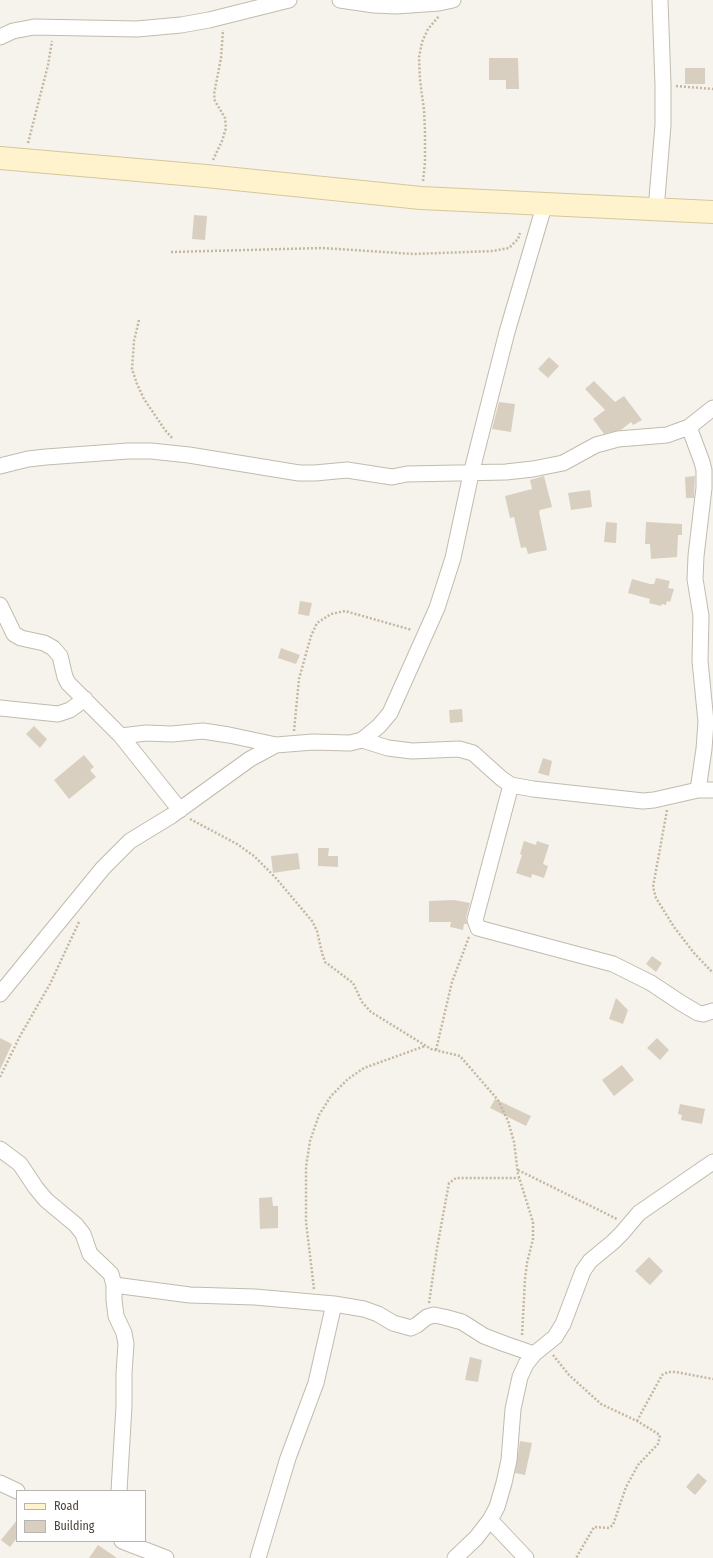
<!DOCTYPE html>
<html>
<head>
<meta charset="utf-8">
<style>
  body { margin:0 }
  #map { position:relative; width:713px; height:1558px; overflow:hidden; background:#f6f3ec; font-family:"Fira Sans Condensed",sans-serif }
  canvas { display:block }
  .legend { position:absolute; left:16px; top:1490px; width:130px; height:52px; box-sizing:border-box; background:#fff; border:1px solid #b7b4b0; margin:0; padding:5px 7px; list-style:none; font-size:12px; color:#4b4439 }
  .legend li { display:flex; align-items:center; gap:8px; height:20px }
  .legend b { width:20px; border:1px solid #b7b4b0 }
</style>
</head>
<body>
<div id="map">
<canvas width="713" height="1558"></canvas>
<ul class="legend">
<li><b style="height:5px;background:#fff3cd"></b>Road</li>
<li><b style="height:11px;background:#d8cfc1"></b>Building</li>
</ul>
</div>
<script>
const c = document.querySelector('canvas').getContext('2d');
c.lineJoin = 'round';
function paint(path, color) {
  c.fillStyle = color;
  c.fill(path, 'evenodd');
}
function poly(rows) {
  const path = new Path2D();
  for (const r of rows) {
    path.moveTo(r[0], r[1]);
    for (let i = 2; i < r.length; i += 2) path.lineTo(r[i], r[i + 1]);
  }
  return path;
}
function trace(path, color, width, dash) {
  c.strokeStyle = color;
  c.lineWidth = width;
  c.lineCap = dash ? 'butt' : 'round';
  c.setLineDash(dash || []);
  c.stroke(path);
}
paint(poly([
  [489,58,518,58,519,89,506,89,506,80,489,80],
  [685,68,705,68,705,84,685,84],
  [194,215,207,216,205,240,192,239],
  [549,357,559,366,548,378,538,369],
  [594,381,615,402,624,396,642,420,633,425,631,422,621,430,604,434,593,419,605,410,585,389],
  [499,402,515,404,511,432,492,429],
  [544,476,552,507,540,510,539,512,547,550,528,554,526,547,521,548,514,517,510,518,505,496,532,489,530,480],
  [695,476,694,498,686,498,685,477],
  [590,490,592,507,571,510,568,493],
  [606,522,617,523,616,543,604,542],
  [646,522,682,524,682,535,678,535,677,557,651,559,650,544,645,544],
  [656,578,670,581,668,588,674,589,670,602,667,601,666,605,662,604,661,606,649,603,650,599,628,593,632,579,650,584,654,584],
  [300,601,312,603,309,616,298,614],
  [281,648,300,655,296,664,278,658],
  [462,709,463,722,450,723,449,710],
  [34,726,47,739,40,748,26,734],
  [84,755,94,767,90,770,96,777,69,799,54,780],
  [543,758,552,761,549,776,538,773],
  [524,841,536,845,537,841,549,845,543,864,548,866,544,878,532,874,531,878,516,873,522,855,520,854],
  [318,848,329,848,328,856,338,856,338,867,318,866],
  [298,853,300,869,273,873,271,856],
  [454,900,470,903,466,918,467,924,464,924,463,930,450,927,451,922,429,922,429,901],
  [652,956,662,963,656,972,646,964],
  [616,998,628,1010,623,1024,609,1019],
  [0,1038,12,1044,0,1070],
  [657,1038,669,1050,660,1060,647,1048],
  [622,1065,634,1080,614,1096,602,1080],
  [495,1099,531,1116,526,1126,490,1108],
  [680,1104,705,1109,702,1124,681,1120,682,1115,678,1114],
  [272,1197,273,1206,278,1206,278,1228,260,1229,259,1198],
  [649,1257,663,1271,650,1285,635,1271],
  [470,1357,482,1360,478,1382,465,1380],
  [520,1441,532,1443,525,1475,515,1473],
  [698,1473,707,1481,695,1495,686,1487],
  [17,1520,17,1538,10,1547,1,1540],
  [98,1545,117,1558,89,1558]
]), '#d8cfc1');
const street = poly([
  [340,0,374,5,396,6,439,3,453,0],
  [0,37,13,31,34,27,137,29,181,25,209,20,289,0],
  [656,210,663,125,663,85,660,0],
  [689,427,702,462,704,470,704,488,696,556,695,579,701,616,700,661,706,722,704,749,698,790],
  [0,466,28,459,46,457,128,451,151,451,189,455,299,473,315,473,347,470,392,477,407,474,506,472,533,469,563,463,596,445,618,439,667,435,689,427,713,408],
  [0,605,14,634,21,638,44,643,53,648,60,656,65,677,68,683,121,736,180,810],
  [0,708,58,714,70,710,85,699],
  [121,736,146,733,172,734,203,731,229,735,276,745],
  [362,740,388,748,412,751,459,749,473,753,502,779,511,785,533,789,643,801,654,800,698,790,713,790],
  [511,785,475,920,478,928,613,964,651,983,681,1003,698,1013,703,1014,713,1011],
  [0,994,103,868,130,841,171,816,250,759,276,745,313,742,350,743,362,740,379,726,390,713,437,608,453,558,471,474,494,383,507,332,545,203],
  [0,1149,20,1164,36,1188,46,1200,76,1225,83,1234,90,1254,111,1274,114,1285,114,1300,116,1316,124,1333,126,1344,124,1373,124,1406,119,1491],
  [114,1285,190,1295,255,1297,334,1304,364,1309,378,1314,393,1323,411,1328,417,1325,427,1317,434,1315,444,1317,462,1322,484,1336,505,1344,534,1354],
  [0,1483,17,1491],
  [490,1520,526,1558],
  [122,1541,166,1558],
  [258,1558,288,1458,316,1383,334,1304],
  [455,1558,476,1538,490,1520,497,1507,504,1483,509,1460,513,1409,520,1377,526,1364,534,1354,555,1337,563,1324,583,1271,590,1261,613,1242,622,1233,639,1213,713,1162]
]);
const secondary = poly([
  [0,158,206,176,421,198,713,212]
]);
trace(street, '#c2bbae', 17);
trace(secondary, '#d6c79b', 24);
trace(poly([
  [676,86,713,89],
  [28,143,48,65,52,41],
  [213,160,222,141,226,128,225,118,215,101,214,94,221,58,223,30],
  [423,181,425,162,425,131,424,110,420,80,419,57,422,42,428,29,439,16],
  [171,252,323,248,414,254,493,251,509,248,518,239,520,233],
  [139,320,134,341,132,369,137,384,144,399,165,430,173,439],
  [294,731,299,679,311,636,317,623,331,614,345,611,412,630],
  [667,810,653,887,656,898,674,927,694,953,713,973],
  [190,819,237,844,254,856,275,877,312,921,317,931,322,953,325,962,353,983,362,1002,371,1012,431,1049,460,1056,498,1100,508,1121,514,1142,518,1174,533,1222,533,1239,527,1263,525,1279,522,1336],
  [436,1050,452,982,469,937],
  [0,1077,20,1036,50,984,79,922],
  [518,1170,617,1219],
  [314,1289,306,1222,306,1167,310,1141,319,1115,331,1096,348,1079,364,1068,425,1046],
  [429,1303,437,1248,449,1183,456,1178,519,1178],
  [553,1355,569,1375,601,1404,637,1421,660,1435,658,1444,638,1465,626,1487,613,1525,609,1528,594,1527,576,1558],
  [637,1421,662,1375,668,1372,676,1372,713,1379]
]), '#c4b79f', 2.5, [2, 2]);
trace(street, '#fff', 15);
trace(secondary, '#fff3cd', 22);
</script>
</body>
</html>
